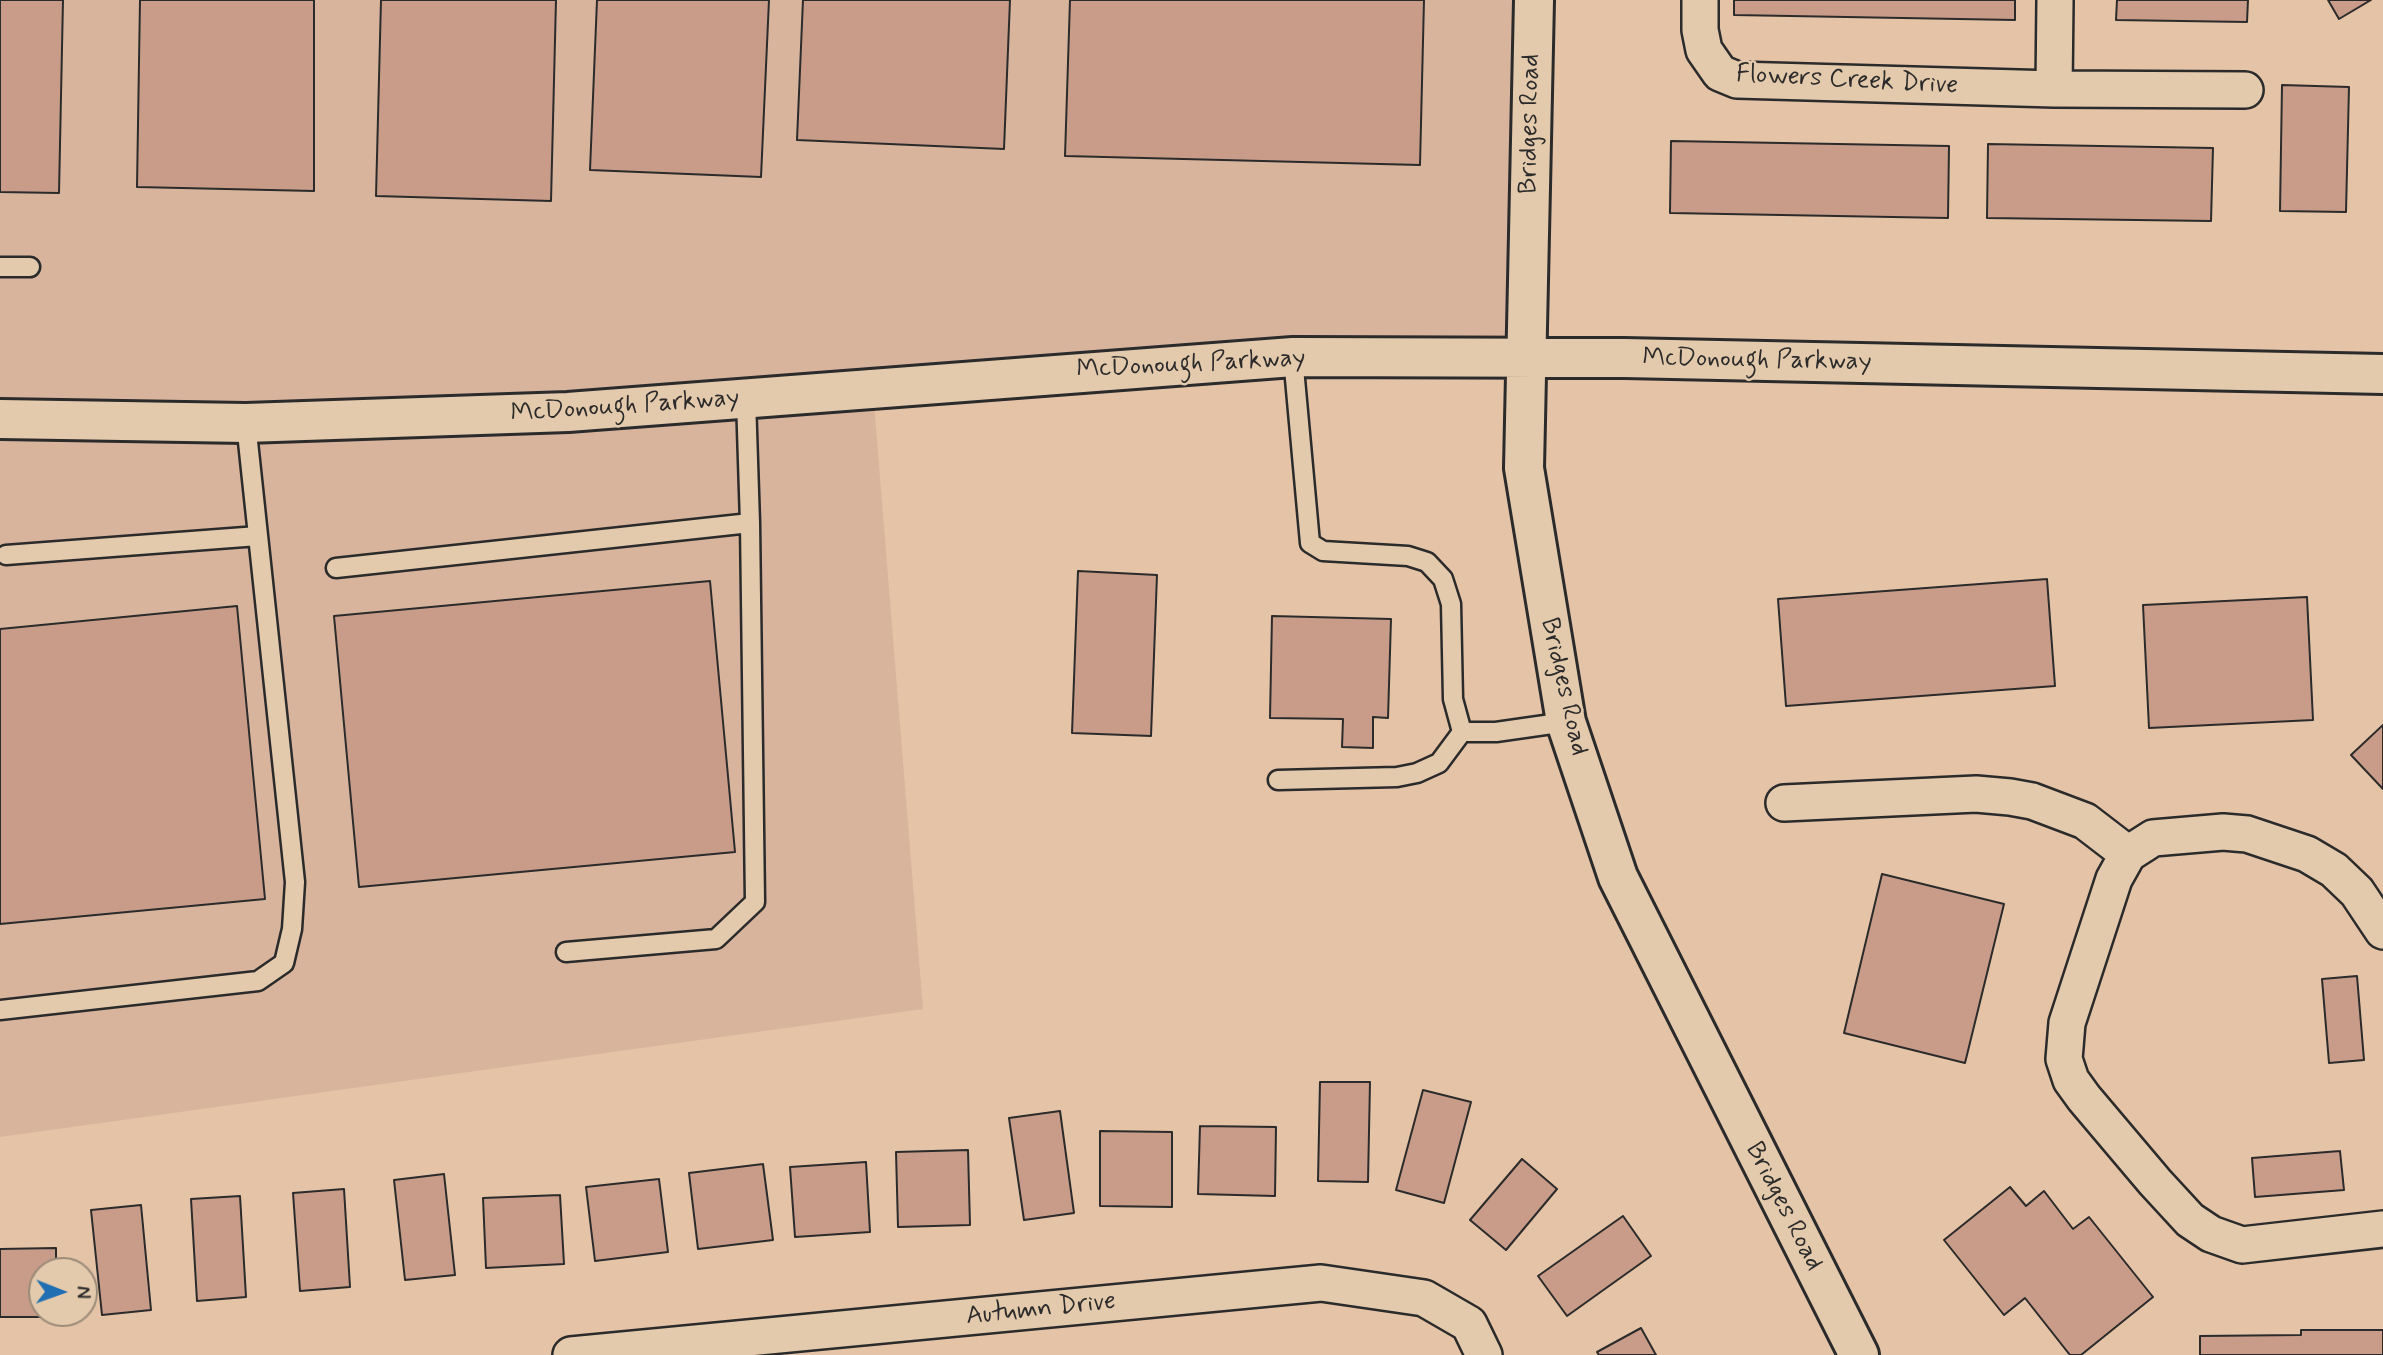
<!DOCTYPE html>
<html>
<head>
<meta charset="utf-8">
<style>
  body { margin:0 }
  #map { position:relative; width:2383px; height:1355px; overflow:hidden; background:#e5c3a7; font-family:Mynerve,sans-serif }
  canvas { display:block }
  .north { position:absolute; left:28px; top:1257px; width:70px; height:70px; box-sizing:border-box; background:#e4caac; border:2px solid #9a8a78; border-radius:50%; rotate:91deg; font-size:19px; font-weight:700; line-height:28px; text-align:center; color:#2b2b2b }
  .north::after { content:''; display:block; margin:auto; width:24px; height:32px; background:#1f6fb2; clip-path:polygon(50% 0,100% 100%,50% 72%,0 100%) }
</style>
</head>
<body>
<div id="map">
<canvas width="2383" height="1355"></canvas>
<div class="north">N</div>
</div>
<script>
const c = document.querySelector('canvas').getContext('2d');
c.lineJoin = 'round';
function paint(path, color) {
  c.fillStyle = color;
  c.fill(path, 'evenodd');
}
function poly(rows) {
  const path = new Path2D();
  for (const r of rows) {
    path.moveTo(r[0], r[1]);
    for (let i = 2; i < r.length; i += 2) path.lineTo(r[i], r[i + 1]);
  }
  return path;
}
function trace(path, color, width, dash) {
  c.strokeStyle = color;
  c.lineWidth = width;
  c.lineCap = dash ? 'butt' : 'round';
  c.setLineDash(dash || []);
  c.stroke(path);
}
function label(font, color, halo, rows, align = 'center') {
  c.font = font + ' Mynerve,sans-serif';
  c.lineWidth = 5;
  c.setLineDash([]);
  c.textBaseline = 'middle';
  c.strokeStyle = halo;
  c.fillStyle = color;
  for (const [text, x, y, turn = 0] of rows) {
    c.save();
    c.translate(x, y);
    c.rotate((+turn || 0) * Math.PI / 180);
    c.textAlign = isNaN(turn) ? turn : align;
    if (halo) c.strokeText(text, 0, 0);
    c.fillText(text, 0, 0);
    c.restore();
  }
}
paint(poly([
  [0,0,1525,0,1519,348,873,391,923,1009,0,1137]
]), '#d9b49c');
const building = poly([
  [0,0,63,0,59,193,0,192,0,0],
  [140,0,314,0,314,191,137,187,140,0],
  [381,0,556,0,551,201,376,196,381,0],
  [597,0,769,0,761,177,590,170,597,0],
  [803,0,1010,0,1004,149,797,140,803,0],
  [1070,0,1424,0,1420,165,1065,156,1070,0],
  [1734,0,2015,0,2015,20,1734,15,1734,0],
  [2117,0,2248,0,2247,22,2116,20,2117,0],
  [2328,0,2371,0,2339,19,2328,0],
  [2282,85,2349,87,2346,212,2280,211,2282,85],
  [1671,141,1949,146,1948,218,1670,213,1671,141],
  [1988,144,2213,148,2211,221,1987,218,1988,144],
  [1078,571,1157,575,1151,736,1072,733,1078,571],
  [2047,579,2055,686,1786,706,1778,599,2047,579],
  [710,581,735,852,359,887,334,616,710,581],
  [2307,597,2313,720,2149,728,2143,605,2307,597],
  [237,606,265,899,0,924,0,629,237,606],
  [1272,616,1391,619,1388,718,1373,717,1373,748,1342,747,1343,719,1270,718,1272,616],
  [2383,725,2383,789,2351,755,2383,725],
  [1882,874,2004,904,1965,1063,1844,1033,1882,874],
  [2357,976,2364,1060,2329,1063,2322,979,2357,976],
  [1320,1082,1370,1082,1368,1182,1318,1181,1320,1082],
  [1423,1090,1471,1102,1444,1203,1396,1190,1423,1090],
  [1060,1111,1074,1213,1024,1220,1009,1118,1060,1111],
  [1200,1126,1276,1127,1275,1196,1198,1194,1200,1126],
  [1100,1131,1172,1132,1172,1207,1100,1206,1100,1131],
  [968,1150,970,1225,898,1227,896,1152,968,1150],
  [2340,1151,2344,1190,2255,1197,2252,1158,2340,1151],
  [1522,1159,1557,1189,1506,1250,1470,1220,1522,1159],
  [866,1162,870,1232,795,1237,790,1167,866,1162],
  [763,1164,773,1240,698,1249,689,1173,763,1164],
  [444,1174,455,1275,405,1280,394,1180,444,1174],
  [659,1179,668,1252,595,1261,586,1187,659,1179],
  [2010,1187,2026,1206,2044,1191,2073,1229,2089,1217,2153,1297,2081,1355,2070,1355,2025,1298,2004,1315,1944,1240,2010,1187],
  [344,1189,350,1287,300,1291,293,1193,344,1189],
  [560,1195,564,1264,486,1268,483,1198,560,1195],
  [240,1196,246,1297,197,1301,191,1199,240,1196],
  [141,1205,151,1310,102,1315,91,1210,141,1205],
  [1623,1216,1651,1256,1567,1316,1538,1276,1623,1216],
  [56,1248,56,1271,42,1271,42,1313,56,1313,56,1317,0,1317,0,1249,56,1248],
  [1641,1328,1656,1355,1599,1355,1597,1352,1641,1328],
  [2301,1330,2383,1330,2383,1355,2200,1355,2200,1336,2301,1335,2301,1330]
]);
paint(building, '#c99c89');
trace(building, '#2b2b2b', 2);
const service = poly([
  [0,267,30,267],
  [1293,357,1310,543,1323,551,1408,556,1427,562,1443,579,1451,604,1453,699,1462,732,1496,732,1566,722],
  [6,555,258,536],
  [336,568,750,523,746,399],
  [1278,780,1397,777,1417,773,1439,763,1462,732],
  [566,952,716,939,755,902,750,523],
  [0,1010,258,981,284,963,292,929,295,882,246,423]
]);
const minor = poly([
  [1700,0,1700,30,1704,50,1720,73,1737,80,2054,89,2245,90],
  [2054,89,2055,0],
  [1784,803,1976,794,2010,797,2032,801,2085,821,2128,854],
  [2383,931,2357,892,2334,870,2307,854,2247,834,2223,832,2153,838,2128,854,2114,879,2067,1023,2064,1059,2071,1080,2084,1098,2155,1182,2190,1220,2211,1234,2242,1245,2383,1229],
  [571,1355,1321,1283,1424,1298,1469,1324,1484,1355]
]);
const tertiary = poly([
  [1534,0,1524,468,1566,722,1618,877,1859,1355],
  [0,419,246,423,568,412,1293,357,1624,358,2383,374]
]);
trace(service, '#2b2b2b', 23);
trace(minor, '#2b2b2b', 40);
trace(tertiary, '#2b2b2b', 44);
trace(service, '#e4caac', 18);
trace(minor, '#e4caac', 35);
trace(tertiary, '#e4caac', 38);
label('26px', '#2b2b2b', '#e4caac', [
  ["Flowers Creek Drive",1847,81,3],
  ["Bridges Road",1531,124,-89],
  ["McDonough Parkway",1757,361,1],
  ["McDonough Parkway",1191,365,-3],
  ["McDonough Parkway",625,407,-4],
  ["Bridges Road",1563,687,77],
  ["Bridges Road",1783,1207,63],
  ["Autumn Drive",1041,1310,-6]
]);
</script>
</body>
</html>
